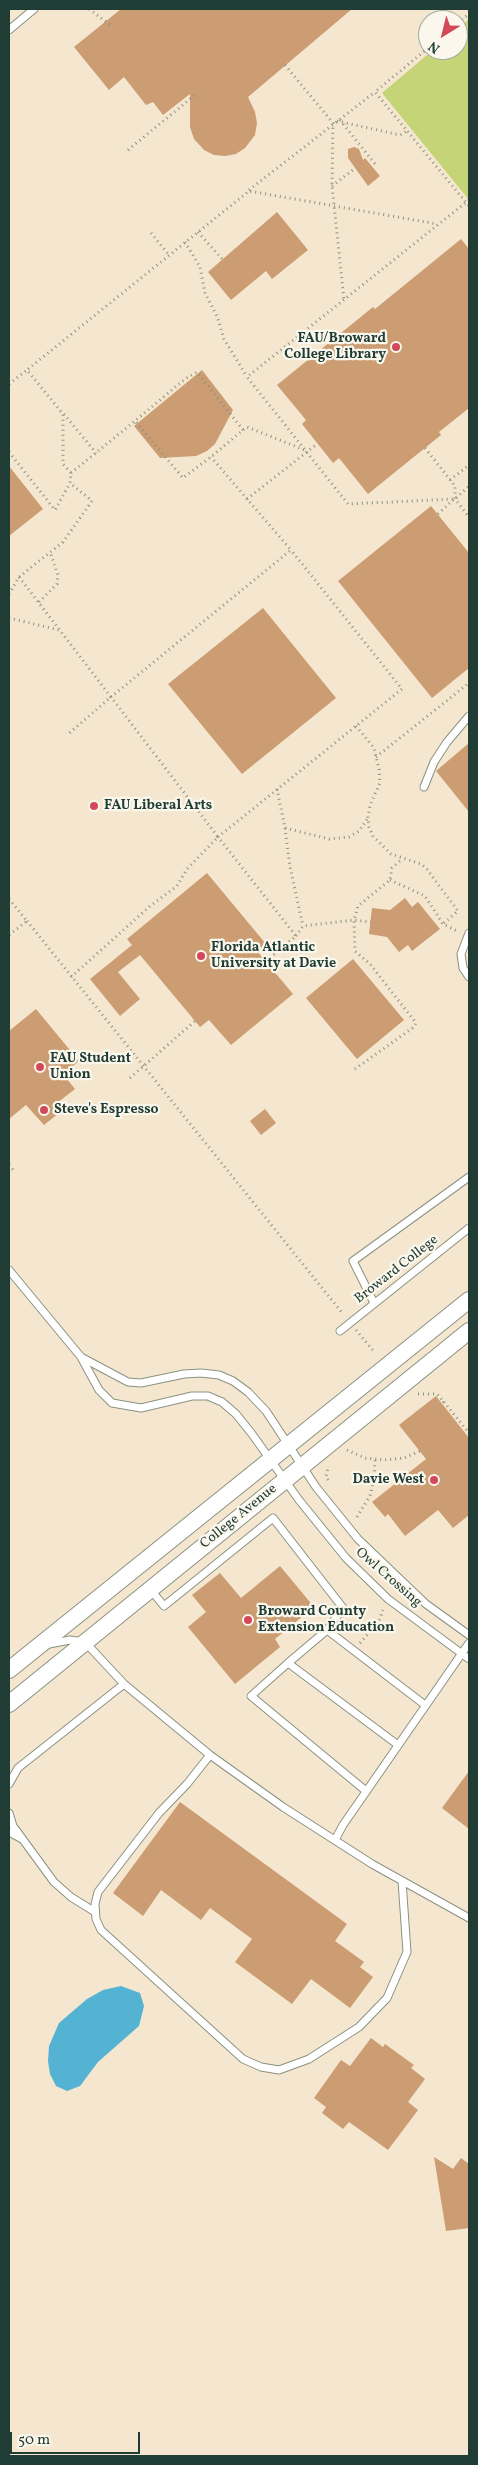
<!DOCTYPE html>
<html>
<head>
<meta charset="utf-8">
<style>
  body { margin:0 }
  #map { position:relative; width:478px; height:2465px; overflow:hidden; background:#f5e7cf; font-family:Vollkorn,serif }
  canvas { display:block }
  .frame { position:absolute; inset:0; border:10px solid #1f3d34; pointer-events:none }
  .north { position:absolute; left:418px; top:10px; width:50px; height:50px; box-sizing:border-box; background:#fbf7ec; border:1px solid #a3ada2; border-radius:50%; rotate:216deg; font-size:14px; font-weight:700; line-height:20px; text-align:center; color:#1f3d34 }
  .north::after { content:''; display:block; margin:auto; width:18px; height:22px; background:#d1495b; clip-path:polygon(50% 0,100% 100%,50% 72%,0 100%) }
  .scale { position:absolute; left:10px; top:2432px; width:130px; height:22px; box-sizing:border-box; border:2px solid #1f3d34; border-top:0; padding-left:6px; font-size:15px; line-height:18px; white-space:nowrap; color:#1f3d34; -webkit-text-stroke:4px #fbf7ec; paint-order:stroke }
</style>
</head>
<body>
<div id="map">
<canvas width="478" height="2465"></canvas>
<div class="frame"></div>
<div class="north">N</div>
<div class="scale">50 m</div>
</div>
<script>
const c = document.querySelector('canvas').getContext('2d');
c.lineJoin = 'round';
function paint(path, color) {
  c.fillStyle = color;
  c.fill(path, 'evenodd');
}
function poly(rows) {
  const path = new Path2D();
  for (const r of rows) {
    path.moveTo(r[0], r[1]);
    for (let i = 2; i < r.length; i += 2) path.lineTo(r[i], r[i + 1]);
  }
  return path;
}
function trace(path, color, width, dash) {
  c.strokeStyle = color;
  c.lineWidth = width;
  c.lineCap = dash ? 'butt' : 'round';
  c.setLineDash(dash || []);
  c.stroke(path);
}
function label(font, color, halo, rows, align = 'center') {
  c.font = font + ' Vollkorn,serif';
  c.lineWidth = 4.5;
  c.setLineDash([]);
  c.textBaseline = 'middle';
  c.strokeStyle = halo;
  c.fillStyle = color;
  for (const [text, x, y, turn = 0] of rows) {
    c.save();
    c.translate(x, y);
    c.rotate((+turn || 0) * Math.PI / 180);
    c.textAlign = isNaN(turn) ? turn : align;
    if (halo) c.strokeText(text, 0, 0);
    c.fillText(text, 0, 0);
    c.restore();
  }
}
paint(poly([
  [469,19,469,200,382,93,433,50,458,50,458,29]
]), '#c5d477');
paint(poly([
  [121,1986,140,1993,144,2006,139,2026,98,2062,80,2086,67,2091,56,2086,50,2074,48,2061,49,2046,59,2023,87,1999,103,1990]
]), '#54b3d3');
paint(poly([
  [121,9,352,9,248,97,255,112,257,123,255,135,245,148,236,154,225,156,214,155,204,150,194,139,190,127,190,94,163,115,153,102,146,105,124,77,109,90,74,47],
  [354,147,359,149,363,160,365,158,380,176,368,186,348,158,348,149],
  [277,212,308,250,272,279,266,271,231,300,208,272],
  [461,239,469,249,469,408,439,432,441,435,368,494,339,458,333,463,302,424,306,420,277,385,373,307,375,309],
  [202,370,233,410,215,444,207,451,196,456,160,458,134,426],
  [9,466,43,509,9,536],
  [431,506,469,553,469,668,432,698,338,581],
  [263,608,336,698,242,774,168,684],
  [469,743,469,812,436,771],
  [207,873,266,944,257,951,293,994,231,1045,209,1020,200,1027,140,955,118,972,140,999,120,1016,90,979,132,945,127,939],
  [405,898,412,907,418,902,440,929,412,951,408,945,399,952,387,937,369,934,372,908,390,910],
  [353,959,404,1020,357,1059,306,998],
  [36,1009,79,1061,63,1074,75,1089,57,1103,63,1110,44,1125,26,1105,9,1119,9,1031],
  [265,1109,276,1123,261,1135,250,1121],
  [436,1396,469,1438,469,1515,453,1528,438,1510,405,1536,388,1514,385,1517,372,1502,426,1459,399,1425],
  [280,1566,314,1607,275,1639,280,1647,235,1684,188,1627,206,1612,192,1595,220,1573,241,1598],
  [469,1771,469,1829,442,1808],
  [180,1802,347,1924,335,1941,364,1962,360,1967,373,1977,350,2008,311,1979,292,2004,235,1962,252,1939,210,1908,201,1920,161,1890,143,1916,113,1893],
  [371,2038,383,2047,385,2044,414,2065,411,2068,425,2079,408,2102,418,2110,388,2150,349,2122,343,2129,322,2113,326,2107,314,2098,341,2060,350,2066],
  [434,2157,453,2169,461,2158,469,2164,469,2228,446,2231]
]), '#cc9c72');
const service = poly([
  [9,30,34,9],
  [424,787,434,762,447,742,469,716],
  [469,933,461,954,463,968,469,977],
  [9,1270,81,1357,99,1390,112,1403,141,1408,192,1396,208,1396,222,1402,236,1414,252,1434,299,1500,346,1558,388,1599,469,1659],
  [374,1303,353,1261,469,1177],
  [340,1331,469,1228],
  [81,1357,128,1382,141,1383,184,1374,201,1373,219,1375,233,1381,248,1392,266,1411,316,1487,358,1539,426,1604,469,1635],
  [150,1589,164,1606,273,1518,343,1608,327,1630],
  [49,1644,70,1640,85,1642,124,1684,210,1755,283,1807,372,1864,469,1918],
  [288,1663,251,1696,366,1791],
  [398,1745,288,1663,327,1630,425,1705],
  [210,1755,187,1784,159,1813,98,1892,95,1904,96,1919,101,1930,243,2059,261,2067,279,2070,309,2059,359,2027,387,1998,407,1952,402,1881],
  [9,1784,18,1768,124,1684],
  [9,1813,13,1826,54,1882,71,1897,95,1912],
  [9,1832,22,1839],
  [335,1840,343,1825,469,1643]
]);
const tertiary = poly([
  [9,1670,469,1300],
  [9,1704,469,1331]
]);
trace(service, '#8a9282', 9);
trace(tertiary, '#8a9282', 18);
trace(poly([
  [89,9,113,27],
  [458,23,469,14],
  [428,48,375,92,469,206],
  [285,65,333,123,332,186,344,300],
  [340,120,375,164],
  [337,121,400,135,407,131],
  [128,150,195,95],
  [332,186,354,169],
  [249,190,375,92],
  [469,200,247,377,348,504,455,499,469,486],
  [198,232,223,260],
  [151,233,169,255],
  [185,242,200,267,205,293,217,316,224,339,247,377],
  [9,384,27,370],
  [64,414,96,453],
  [243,430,197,372,185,379,135,421,183,478,211,457,243,430,247,427,307,451],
  [425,448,455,486,455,499,469,517],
  [9,452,55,510,70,483],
  [71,473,135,421],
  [450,480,469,465],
  [247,499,317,444],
  [438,514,454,499],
  [19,577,111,697,67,735],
  [9,594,19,577,63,542,92,501,70,483,71,473,63,464,63,414,27,370,249,191,437,224],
  [39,602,57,584,58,575,50,552],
  [9,618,59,630],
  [356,726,374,748,379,769,380,783,370,805,368,817,369,827,373,836,391,854,421,864,426,868,458,911,443,924],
  [376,757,469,683],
  [277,789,285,828,329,839,349,837,359,831,368,818],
  [285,828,290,867,303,926],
  [390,880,425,896,443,924,459,932],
  [9,899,27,921,9,935],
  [27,921,343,1314],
  [296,936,303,926,354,920,371,922],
  [266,961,296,936,218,837,402,689,291,550],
  [71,977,149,907,177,886,187,869,218,837,111,697,291,550,211,457],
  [355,1069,414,1027,416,1023,370,964,355,951,354,920,358,906,390,880,392,868,402,859],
  [130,1078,195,1021],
  [9,1165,15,1172],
  [356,1330,375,1353],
  [418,1394,437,1394,444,1402,441,1403],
  [444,1402,469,1433],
  [347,1450,365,1458,384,1460,404,1458,420,1451],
  [328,1480,326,1477,328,1467],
  [357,1517,370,1496,374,1480,375,1460],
  [360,1643,379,1621,383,1610]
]), '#8a9282', 3, [1, 4]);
trace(service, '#fff', 7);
trace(tertiary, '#fff', 16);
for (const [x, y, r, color] of [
  [396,347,5,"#d1495b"],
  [94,806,5,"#d1495b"],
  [201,956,5,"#d1495b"],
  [40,1067,5,"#d1495b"],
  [44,1110,5,"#d1495b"],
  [434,1480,5,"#d1495b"],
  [248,1620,5,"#d1495b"]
]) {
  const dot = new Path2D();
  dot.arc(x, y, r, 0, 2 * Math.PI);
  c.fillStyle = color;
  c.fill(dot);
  trace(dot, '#fbf7ec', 2);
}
label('bold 14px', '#1f3d34', '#fbf7ec', [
  ["FAU/Broward",386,339,"right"],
  ["College Library",386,355,"right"],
  ["FAU Liberal Arts",104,806],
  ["Florida Atlantic",211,948],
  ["University at Davie",211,964],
  ["FAU Student",50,1059],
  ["Union",50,1075],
  ["Steve's Espresso",54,1110],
  ["Davie West",424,1480,"right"],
  ["Broward County",258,1612],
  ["Extension Education",258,1628]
], 'left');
label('14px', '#1f3d34', '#fbf7ec', [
  ["Broward College",397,1270,-38],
  ["College Avenue",239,1517,-39],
  ["Owl Crossing",388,1578,41]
]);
</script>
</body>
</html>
